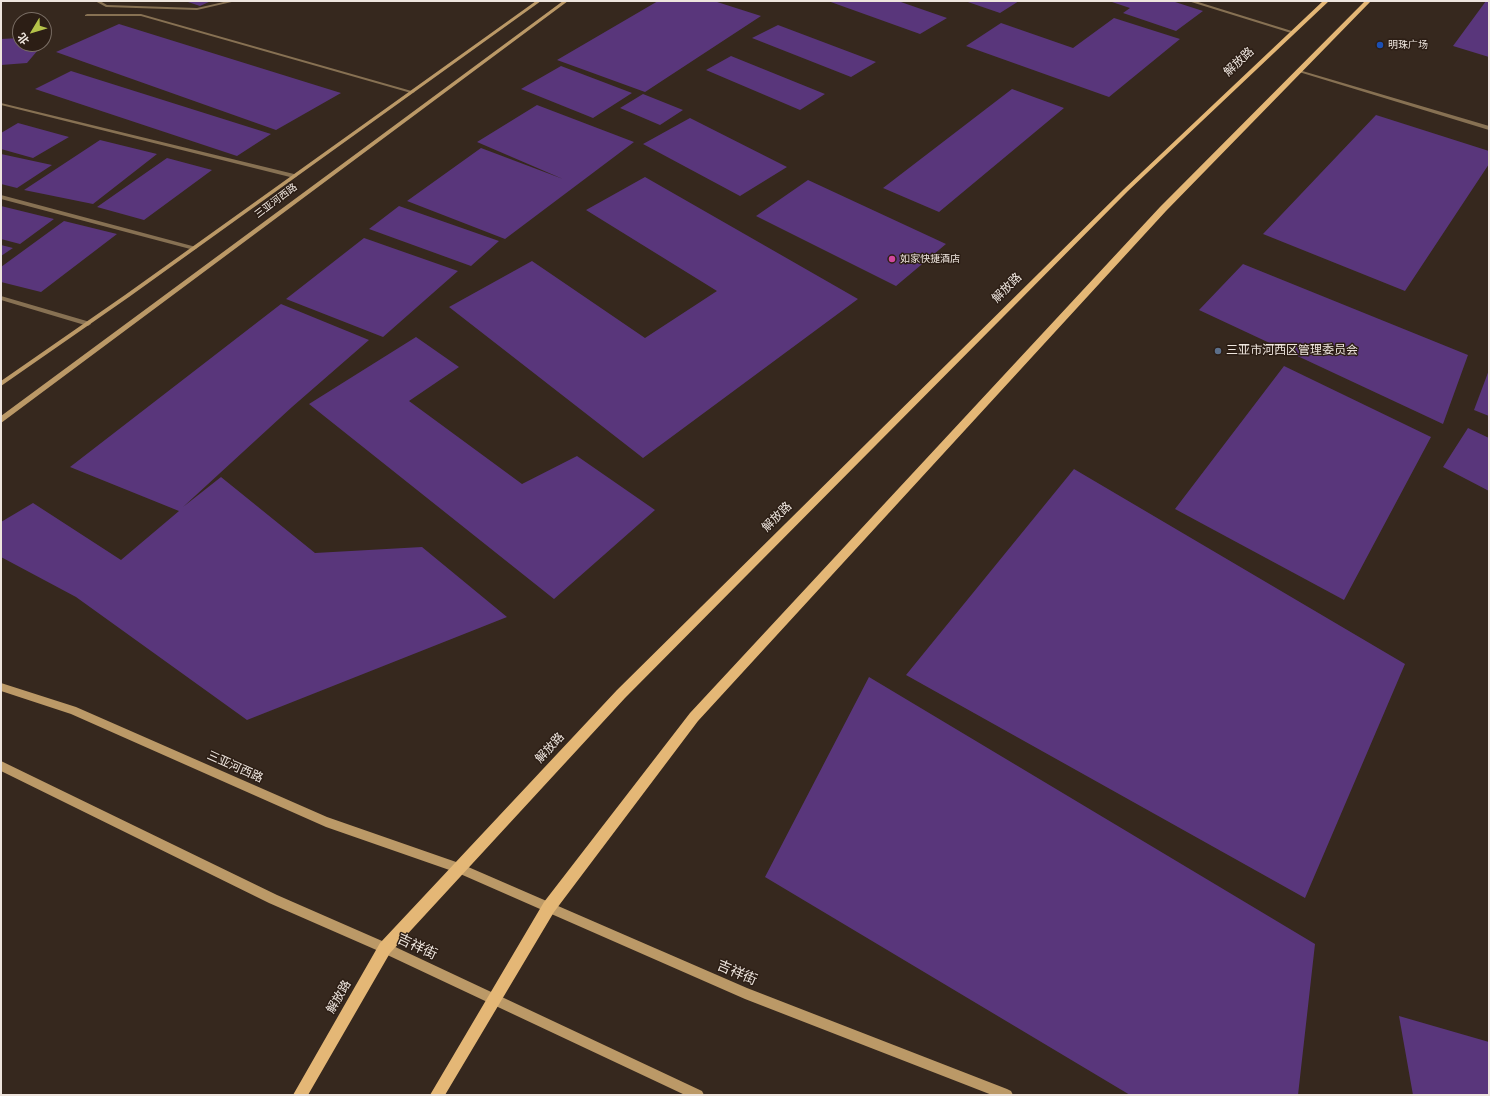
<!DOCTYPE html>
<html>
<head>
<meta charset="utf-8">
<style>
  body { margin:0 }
  #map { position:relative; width:1490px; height:1096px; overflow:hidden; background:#36281e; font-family:"PT Sans","Noto Sans SC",sans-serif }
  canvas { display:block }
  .frame { position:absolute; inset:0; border:2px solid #eee5de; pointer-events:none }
  .north { position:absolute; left:12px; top:12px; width:40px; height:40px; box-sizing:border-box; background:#2c1e15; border:1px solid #7a6e65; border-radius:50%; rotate:232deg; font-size:11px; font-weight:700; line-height:16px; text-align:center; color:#eee5de }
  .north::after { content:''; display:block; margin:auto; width:14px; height:18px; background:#b5c249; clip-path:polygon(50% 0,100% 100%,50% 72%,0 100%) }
</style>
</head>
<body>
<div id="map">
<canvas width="1490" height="1096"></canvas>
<div class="frame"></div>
<div class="north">北</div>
</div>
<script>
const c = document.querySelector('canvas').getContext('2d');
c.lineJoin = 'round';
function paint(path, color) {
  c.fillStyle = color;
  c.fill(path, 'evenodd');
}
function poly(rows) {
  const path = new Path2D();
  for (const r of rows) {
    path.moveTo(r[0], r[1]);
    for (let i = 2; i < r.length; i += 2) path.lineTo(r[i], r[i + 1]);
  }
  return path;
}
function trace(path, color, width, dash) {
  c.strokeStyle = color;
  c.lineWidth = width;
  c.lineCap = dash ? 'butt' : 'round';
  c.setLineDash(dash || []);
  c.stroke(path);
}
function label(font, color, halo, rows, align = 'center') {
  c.font = font + ' "PT Sans","Noto Sans SC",sans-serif';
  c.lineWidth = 3;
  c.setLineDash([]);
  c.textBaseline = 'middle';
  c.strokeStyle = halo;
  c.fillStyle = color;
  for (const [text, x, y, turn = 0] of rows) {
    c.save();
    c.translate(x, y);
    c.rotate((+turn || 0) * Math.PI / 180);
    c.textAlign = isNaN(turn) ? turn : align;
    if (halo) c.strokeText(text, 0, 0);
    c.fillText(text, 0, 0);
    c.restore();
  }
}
paint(poly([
  [185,1,211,1,200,6],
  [658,1,714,1,761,16,645,92,557,60],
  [828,1,898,1,947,18,920,34],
  [965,1,1019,1,1000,13],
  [1109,1,1172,1,1203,11,1176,31,1123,13,1130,8],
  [1486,1,1489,1,1489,57,1453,46],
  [1114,18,1180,39,1109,97,966,46,1001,23,1073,48],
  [119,24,341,93,276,130,56,52],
  [778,25,876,62,851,77,752,38],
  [20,38,20,44,43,44,27,63,1,65,1,39],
  [731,56,825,94,800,110,706,70],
  [561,66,632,93,593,118,521,89],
  [71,71,271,134,237,156,35,89],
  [1012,89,1064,108,939,212,883,188],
  [643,94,683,110,660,125,620,108],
  [537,105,634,142,505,239,407,201,481,148,563,179,477,142],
  [1376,115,1489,151,1489,164,1405,291,1263,234],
  [690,118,787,167,740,196,643,144],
  [18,123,69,137,33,158,1,149,1,133],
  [100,140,157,154,93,204,24,190],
  [1,154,52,165,17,188,1,184],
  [167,158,212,170,144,220,97,207],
  [645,177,858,299,643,458,449,307,532,261,645,338,717,291,586,210],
  [808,180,946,244,896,286,756,216],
  [1,206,54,219,20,244,1,239],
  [399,206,499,241,471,266,369,229],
  [64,221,117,234,41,292,1,282,1,267],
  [364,238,458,271,383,337,286,299],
  [1,245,13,248,1,256],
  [1243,264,1468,355,1443,424,1199,310],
  [281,304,369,340,292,407,183,507,221,477,315,553,422,547,507,617,247,720,76,597,1,557,1,522,33,503,121,560,179,511,70,467],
  [416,337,459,367,409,401,522,484,577,456,655,510,554,599,309,404],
  [1284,366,1431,437,1344,600,1175,509],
  [1489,370,1489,416,1474,410],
  [1468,428,1489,438,1489,491,1443,467],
  [1074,469,1405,664,1305,898,906,675],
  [869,677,1315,944,1298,1095,1130,1095,765,877],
  [1399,1016,1489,1042,1489,1095,1413,1095]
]), '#59367b');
paint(poly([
  [95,1,100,1,107,5,197,8,228,1,236,1,197,10,106,7,95,1],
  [1188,1,1195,1,1295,32,1291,33,1188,1],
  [87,14,141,14,415,92,411,93,141,16,85,16,85,15,87,14],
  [1299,70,1489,126,1489,130,1299,72,1299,70],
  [1,103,294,174,297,176,294,178,1,105,1,103],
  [1,195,196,247,197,248,194,250,1,199,1,195],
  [1,296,90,322,91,324,88,326,1,300,1,296]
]), '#877153');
paint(poly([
  [536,1,541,1,129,297,1,386,1,381,125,295,536,1],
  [563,1,568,1,1,423,1,416,563,1],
  [1,683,76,707,327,817,459,863,747,988,1007,1089,1011,1091,1013,1095,992,1095,745,999,458,873,326,827,71,714,1,691,1,683],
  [1,761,277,895,389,944,702,1091,704,1095,685,1095,381,952,269,903,1,771,1,761]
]), '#bb9967');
paint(poly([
  [1323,1,1329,1,1128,191,625,698,390,953,308,1095,293,1095,380,943,617,690,1124,189,1323,1],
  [1365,1,1371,1,1166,211,698,721,554,912,445,1095,430,1095,544,902,690,713,1160,207,1365,1]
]), '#e4b776');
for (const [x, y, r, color] of [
  [1380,45,4,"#1a4fb4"],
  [892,259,4,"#d1479c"],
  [1218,351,4,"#5c6f8a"]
]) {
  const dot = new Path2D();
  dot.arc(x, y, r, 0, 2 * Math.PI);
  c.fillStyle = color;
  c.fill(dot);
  trace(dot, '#2c1e15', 1.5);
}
label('10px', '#eee5de', '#2c1e15', [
  ["明珠广场",1388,45],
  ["如家快捷酒店",900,259]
], 'left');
label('10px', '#eee5de', '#2c1e15', [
  ["三亚河西路",276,201,-37]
]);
label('12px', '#eee5de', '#2c1e15', [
  ["解放路",1239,62,-43],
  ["解放路",1007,288,-45],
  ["解放路",777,517,-45],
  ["解放路",550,748,-47],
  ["三亚河西路",235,767,24],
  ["解放路",339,997,-60]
]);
label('12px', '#eee5de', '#2c1e15', [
  ["三亚市河西区管理委员会",1226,351]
], 'left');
label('14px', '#eee5de', '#2c1e15', [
  ["吉祥街",417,947,25],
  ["吉祥街",737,973,23]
]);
</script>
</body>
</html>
